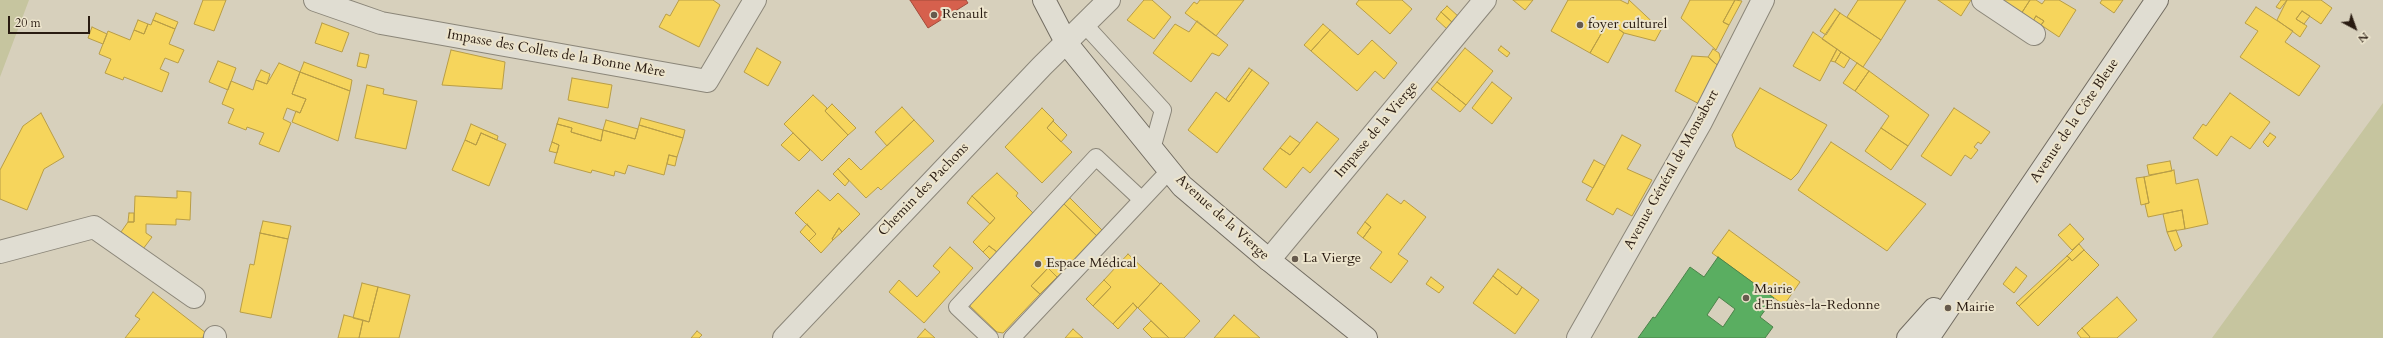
<!DOCTYPE html>
<html>
<head>
<meta charset="utf-8">
<style>
  body { margin:0 }
  #map { position:relative; width:2383px; height:338px; overflow:hidden; background:#d7d0bc; font-family:Cardo,serif }
  canvas { display:block }
  .north { position:absolute; left:2335px; top:8px; width:40px; height:40px; -webkit-text-stroke:3px #ece4cc; paint-order:stroke; rotate:139deg; font-size:11px; font-weight:700; line-height:16px; text-align:center; color:#291b11 }
  .north::after { content:''; display:block; margin:auto; width:14px; height:18px; background:#291b11; clip-path:polygon(50% 0,100% 100%,50% 72%,0 100%) }
  .scale { position:absolute; left:8px; top:16px; width:82px; height:18px; box-sizing:border-box; border:2px solid #291b11; border-top:0; padding-left:5px; font-size:12px; line-height:14px; white-space:nowrap; color:#291b11; -webkit-text-stroke:3px #ece4cc; paint-order:stroke }
</style>
</head>
<body>
<div id="map">
<canvas width="2383" height="338"></canvas>
<div class="north">N</div>
<div class="scale">20 m</div>
</div>
<script>
const c = document.querySelector('canvas').getContext('2d');
c.lineJoin = 'round';
function paint(path, color) {
  c.fillStyle = color;
  c.fill(path, 'evenodd');
}
function poly(rows) {
  const path = new Path2D();
  for (const r of rows) {
    path.moveTo(r[0], r[1]);
    for (let i = 2; i < r.length; i += 2) path.lineTo(r[i], r[i + 1]);
  }
  return path;
}
function trace(path, color, width, dash) {
  c.strokeStyle = color;
  c.lineWidth = width;
  c.lineCap = dash ? 'butt' : 'round';
  c.setLineDash(dash || []);
  c.stroke(path);
}
function label(font, color, halo, rows, align = 'center') {
  c.font = font + ' Cardo,serif';
  c.lineWidth = 4;
  c.setLineDash([]);
  c.textBaseline = 'middle';
  c.strokeStyle = halo;
  c.fillStyle = color;
  for (const [text, x, y, turn = 0] of rows) {
    c.save();
    c.translate(x, y);
    c.rotate((+turn || 0) * Math.PI / 180);
    c.textAlign = isNaN(turn) ? turn : align;
    if (halo) c.strokeText(text, 0, 0);
    c.fillText(text, 0, 0);
    c.restore();
  }
}
paint(poly([
  [0,0,29,0,0,77],
  [2383,103,2383,338,2212,338]
]), '#c6c59f');
const homes = poly([
  [203,0,226,0,214,31,194,24,203,0],
  [679,0,713,0,720,5,699,47,659,27,666,14,670,16,679,0],
  [1144,0,1152,0,1171,17,1154,39,1127,20,1144,0],
  [1200,0,1244,0,1216,36,1185,13,1194,2,1197,4,1200,0],
  [1359,0,1402,0,1412,9,1390,34,1356,4,1359,0],
  [1513,0,1533,0,1525,10,1513,0],
  [1568,0,1620,0,1628,4,1629,0,1661,30,1655,41,1624,33,1608,22,1590,53,1551,31,1568,0],
  [1690,0,1735,0,1723,22,1729,25,1716,50,1681,18,1690,0],
  [1735,0,1742,1,1729,25,1723,22,1735,0],
  [1858,0,1906,0,1881,40,1847,17,1858,0],
  [1938,0,1971,0,1961,16,1938,0],
  [2000,0,2030,0,2021,14,2000,0],
  [2030,0,2036,0,2042,4,2045,0,2059,0,2076,10,2059,37,2041,25,2044,21,2036,16,2033,21,2021,14,2030,0],
  [2102,0,2123,0,2114,13,2100,3,2102,0],
  [2281,0,2287,0,2280,9,2276,7,2281,0],
  [2287,0,2321,0,2332,8,2321,24,2302,11,2296,19,2307,26,2300,37,2277,20,2287,0],
  [1447,6,1459,17,1453,23,1441,12,1447,6],
  [2256,7,2293,31,2285,42,2320,66,2299,96,2240,57,2258,31,2245,23,2256,7],
  [1835,9,1840,13,1826,35,1820,31,1835,9],
  [2302,11,2310,16,2304,24,2296,19,2302,11],
  [1441,12,1453,23,1447,29,1436,19,1441,12],
  [156,13,178,22,175,29,153,20,156,13],
  [1840,13,1881,40,1863,67,1822,39,1840,13],
  [2036,16,2044,21,2041,25,2033,21,2036,16],
  [138,20,148,24,144,34,134,30,138,20],
  [153,20,175,29,169,44,184,50,178,63,165,58,160,69,169,73,162,92,124,77,123,80,105,73,111,59,99,54,108,31,130,40,134,30,144,34,148,24,151,25,153,20],
  [1197,21,1228,45,1219,56,1212,53,1191,82,1153,53,1175,24,1189,32,1197,21],
  [1608,22,1624,33,1608,63,1590,53,1608,22],
  [322,23,349,33,342,52,315,43,322,23],
  [1323,24,1330,30,1311,51,1304,45,1323,24],
  [92,27,107,34,103,44,88,38,92,27],
  [1330,30,1358,55,1372,40,1397,63,1384,79,1375,71,1357,91,1311,51,1330,30],
  [1813,32,1837,49,1820,81,1793,66,1813,32],
  [1501,46,1510,53,1507,57,1498,50,1501,46],
  [757,48,781,62,768,86,744,72,757,48],
  [1465,48,1493,71,1466,105,1437,82,1465,48],
  [1713,49,1719,53,1723,70,1708,57,1713,49],
  [1837,49,1841,52,1835,62,1831,61,1837,49],
  [451,50,505,62,502,89,442,85,451,50],
  [1841,52,1850,58,1844,68,1835,62,1841,52],
  [360,53,369,55,366,68,357,66,360,53],
  [1692,56,1708,57,1723,70,1703,106,1675,91,1692,56],
  [218,61,236,68,228,90,209,82,218,61],
  [304,62,352,80,350,91,300,72,304,62],
  [279,63,300,72,292,94,306,99,300,113,287,108,283,119,291,123,279,152,259,144,264,133,247,127,246,130,228,123,234,109,222,104,231,81,253,90,256,80,267,84,279,63],
  [1857,63,1869,71,1855,91,1843,83,1857,63],
  [1249,68,1252,70,1229,102,1226,99,1249,68],
  [261,70,270,74,267,84,256,80,261,70],
  [1252,70,1269,83,1217,153,1188,130,1216,92,1229,102,1252,70],
  [1869,71,1929,115,1908,146,1881,128,1889,116,1855,91,1869,71],
  [300,72,350,91,338,141,292,122,296,111,300,113,306,99,292,94,300,72],
  [572,78,612,85,608,108,568,100,572,78],
  [1437,82,1466,105,1460,112,1431,89,1437,82],
  [1492,82,1512,98,1492,124,1472,108,1492,82],
  [367,85,384,89,383,94,417,101,406,149,355,138,367,85],
  [1760,88,1827,125,1798,173,1791,180,1736,147,1732,135,1760,88],
  [2230,93,2270,122,2250,149,2231,136,2217,156,2193,138,2203,124,2206,126,2230,93],
  [813,95,827,108,825,111,848,135,822,161,784,124,813,95],
  [832,104,856,128,848,135,825,111,832,104],
  [902,107,914,120,887,146,875,132,902,107],
  [1042,108,1054,120,1047,128,1072,152,1042,183,1005,147,1042,108],
  [1954,108,1990,132,1981,144,1978,142,1974,147,1978,150,1971,159,1965,155,1951,176,1921,156,1954,108],
  [41,113,64,157,44,169,27,210,0,199,0,170,23,126,41,113],
  [559,118,603,130,601,141,571,132,572,128,557,124,559,118],
  [641,118,685,130,683,138,639,125,641,118],
  [606,120,638,129,635,139,603,130,606,120],
  [914,120,934,141,881,190,878,187,866,198,838,169,849,158,861,170,914,120],
  [1053,121,1067,135,1061,142,1047,128,1053,121],
  [1317,122,1339,139,1310,173,1303,167,1286,188,1263,169,1280,148,1290,155,1317,122],
  [471,124,498,136,497,140,481,133,476,145,465,140,471,124],
  [557,124,572,128,571,132,601,141,603,130,635,139,639,125,683,138,677,157,669,155,664,175,628,165,625,174,615,171,614,176,592,170,591,173,554,163,559,145,552,142,557,124],
  [1881,128,1908,146,1891,170,1865,151,1881,128],
  [481,133,506,144,489,186,452,170,465,140,476,145,481,133],
  [793,133,810,150,799,161,781,145,793,133],
  [2270,133,2276,137,2268,147,2263,142,2270,133],
  [1622,135,1641,145,1627,169,1652,180,1632,216,1617,208,1613,215,1586,200,1622,135],
  [1290,136,1300,143,1290,155,1280,148,1290,136],
  [552,142,559,145,557,153,549,151,552,142],
  [1831,142,1926,204,1887,251,1798,190,1831,142],
  [669,155,677,157,675,166,667,164,669,155],
  [1594,160,1605,166,1593,188,1582,182,1594,160],
  [2170,161,2172,171,2149,175,2147,165,2170,161],
  [838,169,849,181,845,186,833,174,838,169],
  [2174,170,2176,184,2198,179,2208,224,2185,229,2182,210,2148,217,2145,204,2149,203,2144,177,2174,170],
  [997,173,1018,193,1016,196,1033,213,997,252,989,246,983,252,973,242,995,218,972,196,997,173],
  [2144,177,2149,203,2141,205,2136,178,2144,177],
  [818,190,830,201,838,193,860,214,842,232,839,228,832,239,833,240,821,253,809,241,816,234,795,213,818,190],
  [177,191,191,192,190,220,176,219,176,225,146,224,146,233,152,237,143,249,121,232,128,222,134,222,135,196,177,198,177,191],
  [1387,194,1401,204,1404,200,1426,217,1398,254,1408,261,1391,283,1370,268,1382,252,1363,238,1371,227,1365,222,1387,194],
  [972,196,995,218,990,224,967,203,972,196],
  [1069,197,1103,231,1098,237,1063,203,1069,197],
  [1063,203,1098,237,1057,277,1048,268,1031,286,1040,294,1003,333,997,332,970,306,970,300,1063,203],
  [2182,210,2185,229,2167,232,2163,214,2182,210],
  [129,213,134,213,134,222,128,222,129,213],
  [263,221,291,226,288,239,260,233,263,221],
  [1365,222,1371,227,1363,238,1357,233,1365,222],
  [807,224,816,234,809,241,800,232,807,224],
  [2070,224,2084,239,2072,250,2058,235,2070,224],
  [839,228,842,232,833,240,832,239,839,228],
  [1729,230,1800,282,1784,305,1712,253,1729,230],
  [2176,230,2182,246,2175,251,2167,232,2176,230],
  [260,233,288,239,271,318,240,312,250,264,254,265,260,233],
  [2079,244,2084,250,2072,261,2067,256,2079,244],
  [989,246,997,252,990,259,983,252,989,246],
  [950,247,973,268,924,323,889,292,899,280,917,297,940,272,933,266,950,247],
  [2084,250,2099,265,2038,326,2019,306,2070,258,2072,261,2084,250],
  [1128,254,1160,284,1138,308,1133,303,1113,324,1093,306,1111,287,1104,280,1128,254],
  [2067,256,2070,258,2019,306,2016,303,2067,256],
  [2016,267,2027,276,2014,293,2003,284,2016,267],
  [1048,268,1057,277,1040,294,1031,286,1048,268],
  [1498,269,1522,287,1517,295,1493,276,1498,269],
  [1493,276,1517,295,1522,287,1539,300,1515,334,1473,303,1493,276],
  [1431,277,1444,287,1439,293,1426,284,1431,277],
  [1104,280,1111,287,1093,306,1086,299,1104,280],
  [362,283,378,287,369,322,353,318,362,283],
  [1161,283,1200,321,1184,338,1169,338,1138,308,1161,283],
  [378,287,410,295,399,338,359,338,363,320,369,322,378,287],
  [153,292,206,333,202,338,125,338,140,319,135,316,153,292],
  [2117,297,2137,320,2117,338,2089,338,2090,337,2082,328,2117,297],
  [1133,303,1137,308,1118,329,1113,324,1133,303],
  [344,315,363,320,359,338,338,338,344,315],
  [1234,315,1260,338,1214,338,1234,315],
  [1151,321,1169,338,1152,338,1143,329,1151,321],
  [2082,328,2090,337,2089,338,2081,338,2077,333,2082,328],
  [925,329,935,338,917,338,925,329],
  [1073,329,1083,338,1065,338,1073,329],
  [697,331,702,335,699,338,691,338,697,331]
]);
paint(homes, '#f6d55c');
trace(homes, '#b89d46', 1);
const shops = poly([
  [910,0,966,0,968,3,928,28,910,0]
]);
paint(shops, '#d6604d');
trace(shops, '#a24b3b', 1);
const public = poly([
  [1718,257,1774,298,1760,317,1773,327,1765,338,1638,338,1653,317,1655,318,1690,267,1704,277,1718,257],
  [1719,297,1735,309,1723,327,1707,315,1719,297]
]);
paint(public, '#5aae61');
trace(public, '#4b8249', 1);
const lane = poly([
  [1085,25,1163,110,1152,149],
  [990,338,957,307,1096,157,1141,199],
  [1012,338,1169,171]
]);
const street = poly([
  [315,0,381,23,707,81,755,0],
  [1983,0,2034,34],
  [0,252,94,227,194,297],
  [1269,260,1485,0],
  [215,338,215,337],
  [784,338,1042,66,1109,0],
  [1578,338,1701,122,1763,0]
]);
const secondary = poly([
  [1044,0,1067,44,1182,186,1269,260,1366,338],
  [1908,338,1934,309],
  [1928,338,2157,0]
]);
trace(lane, '#8b8679', 18);
trace(street, '#8b8679', 24);
trace(secondary, '#736d62', 24);
trace(lane, '#e0ddd2', 16);
trace(street, '#e0ddd2', 22);
trace(secondary, '#e0ddd2', 22);
for (const [x, y, r, color] of [
  [934,15,4,"#665a4d"],
  [1580,25,4,"#665a4d"],
  [1295,259,4,"#665a4d"],
  [1038,264,4,"#665a4d"],
  [1746,298,4,"#665a4d"],
  [1948,308,4,"#665a4d"]
]) {
  const dot = new Path2D();
  dot.arc(x, y, r, 0, 2 * Math.PI);
  c.fillStyle = color;
  c.fill(dot);
  trace(dot, '#ece4cc', 1.5);
}
label('14px', '#291b11', '#ece4cc', [
  ["Renault",942,15],
  ["foyer culturel",1588,25],
  ["La Vierge",1303,259],
  ["Espace Médical",1046,264],
  ["Mairie",1754,290],
  ["d'Ensuès-la-Redonne",1754,306],
  ["Mairie",1956,308]
], 'left');
label('14px', '#291b11', '#ece4cc', [
  ["Impasse des Collets de la Bonne Mère",556,54,10],
  ["Avenue de la Côte Bleue",2075,121,-56],
  ["Impasse de la Vierge",1377,130,-50],
  ["Avenue Général de Monsabert",1672,170,-61],
  ["Chemin des Pachons",924,190,-46],
  ["Avenue de la Vierge",1222,218,42]
]);
</script>
</body>
</html>
